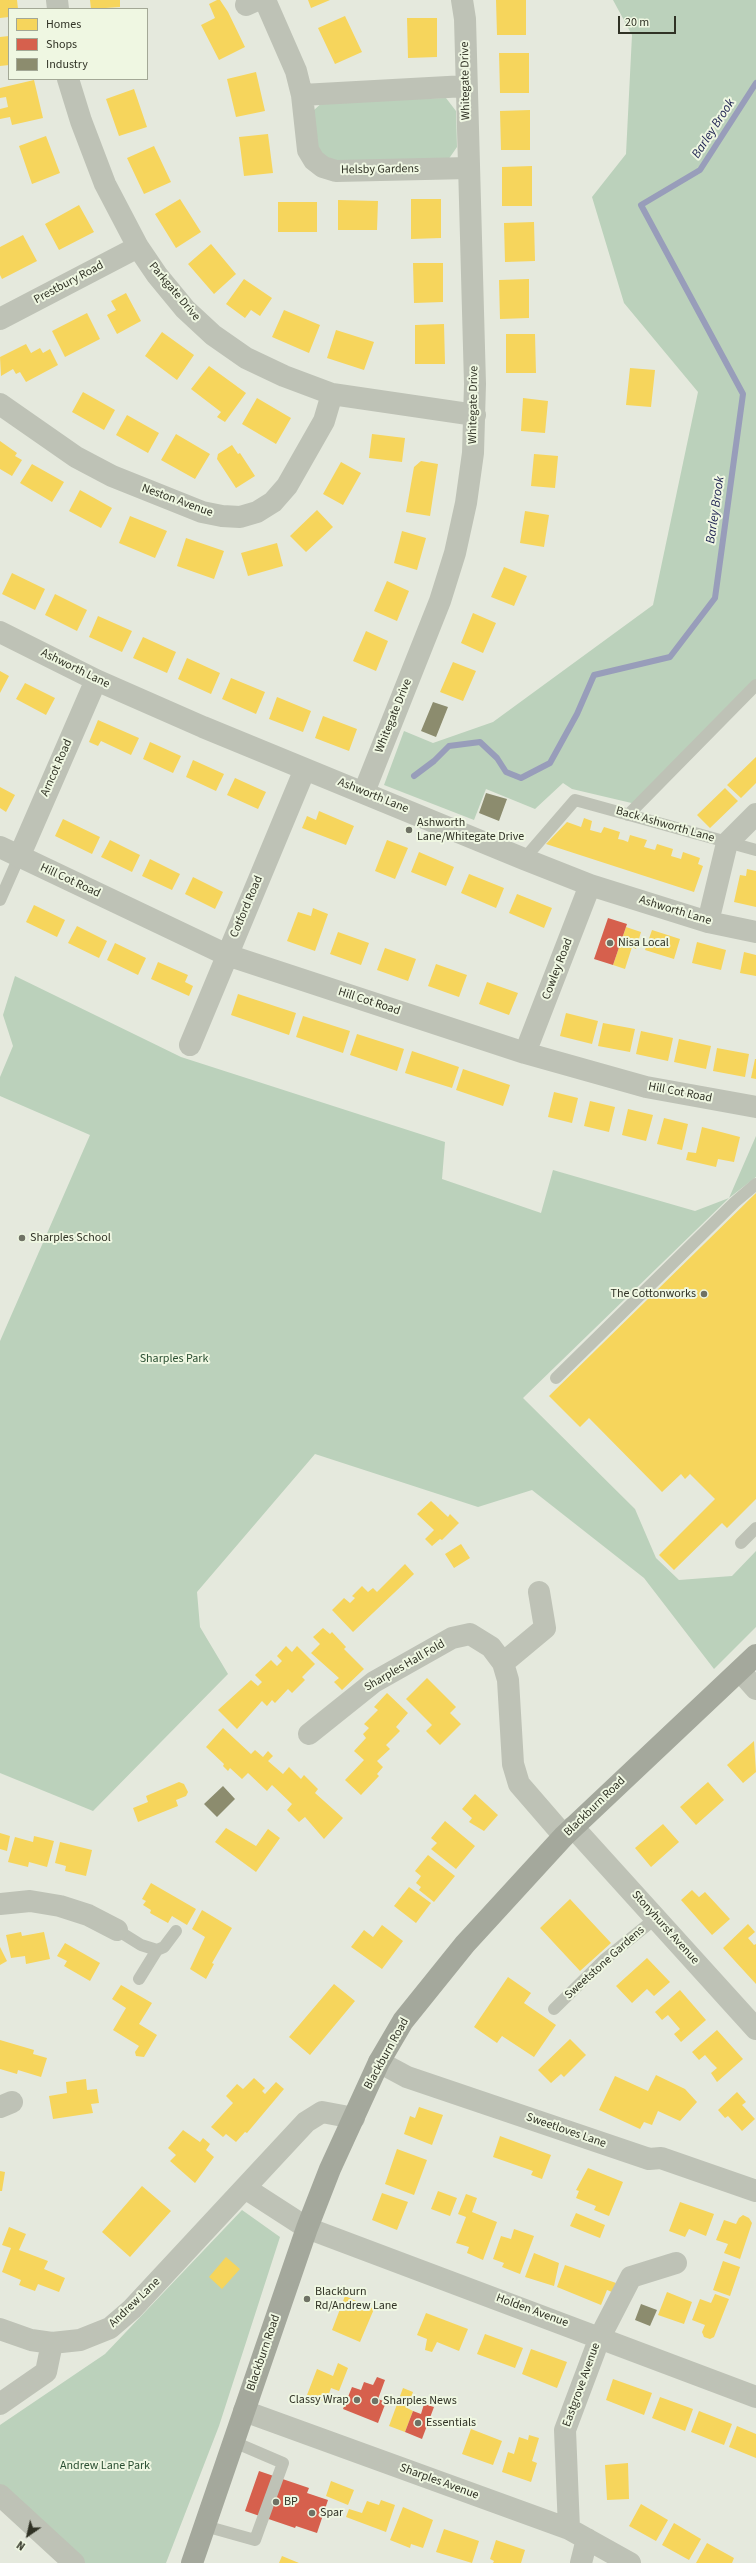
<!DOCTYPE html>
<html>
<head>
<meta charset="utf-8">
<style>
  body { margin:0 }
  #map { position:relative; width:756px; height:2563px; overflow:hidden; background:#e5e9dd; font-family:"Source Sans 3",sans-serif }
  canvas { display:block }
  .legend { position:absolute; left:8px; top:8px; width:140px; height:72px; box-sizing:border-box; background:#eff7e2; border:1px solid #a3a896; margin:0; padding:5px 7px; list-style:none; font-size:12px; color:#303225 }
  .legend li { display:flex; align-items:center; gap:8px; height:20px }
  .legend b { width:20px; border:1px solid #a3a896 }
  .north { position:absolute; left:8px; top:2515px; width:40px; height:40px; -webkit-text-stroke:3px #eff7e2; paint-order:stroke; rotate:214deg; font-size:11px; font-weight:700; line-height:16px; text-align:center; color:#303225 }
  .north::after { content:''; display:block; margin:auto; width:14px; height:18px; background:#303225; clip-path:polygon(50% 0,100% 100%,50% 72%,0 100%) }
  .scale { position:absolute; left:618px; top:16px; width:58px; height:18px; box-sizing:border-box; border:2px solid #303225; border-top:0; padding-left:5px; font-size:12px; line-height:14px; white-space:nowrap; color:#303225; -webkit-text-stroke:3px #eff7e2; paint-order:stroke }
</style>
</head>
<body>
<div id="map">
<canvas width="756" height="2563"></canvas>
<ul class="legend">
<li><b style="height:11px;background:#f6d55c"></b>Homes</li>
<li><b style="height:11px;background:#d6604d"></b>Shops</li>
<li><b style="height:11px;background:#8c8c6e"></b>Industry</li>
</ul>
<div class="north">N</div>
<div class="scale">20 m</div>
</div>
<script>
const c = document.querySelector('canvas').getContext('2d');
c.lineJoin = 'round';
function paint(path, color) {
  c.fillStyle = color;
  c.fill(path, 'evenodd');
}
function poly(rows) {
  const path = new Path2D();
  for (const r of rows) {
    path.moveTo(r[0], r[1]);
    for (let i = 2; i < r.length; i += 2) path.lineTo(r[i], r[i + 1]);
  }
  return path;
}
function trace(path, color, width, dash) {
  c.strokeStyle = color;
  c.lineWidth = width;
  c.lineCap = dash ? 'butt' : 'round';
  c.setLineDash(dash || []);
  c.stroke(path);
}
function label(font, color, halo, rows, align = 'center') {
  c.font = font + ' "Source Sans 3",sans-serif';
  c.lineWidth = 4;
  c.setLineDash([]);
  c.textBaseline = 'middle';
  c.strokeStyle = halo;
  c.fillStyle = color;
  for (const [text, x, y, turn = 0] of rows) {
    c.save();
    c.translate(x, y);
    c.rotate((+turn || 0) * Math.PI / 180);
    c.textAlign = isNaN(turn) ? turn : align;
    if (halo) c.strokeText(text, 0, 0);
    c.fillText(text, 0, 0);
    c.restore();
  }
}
paint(poly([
  [613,0,756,0,756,689,640,805,572,789,563,783,535,809,486,789,474,820,384,785,404,731,433,743,493,722,653,605,698,392,624,303,592,197,626,154,632,35],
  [446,98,456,111,457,147,448,160,337,163,326,159,315,147,314,110,324,101],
  [15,976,181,1057,445,1142,442,1179,541,1213,553,1170,695,1211,729,1198,756,1136,756,1177,729,1198,523,1398,635,1509,656,1558,679,1580,732,1576,756,1551,756,1627,714,1669,644,1578,532,1490,478,1507,315,1454,197,1592,200,1627,228,1674,93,1811,0,1773,0,1341,90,1135,0,1096,0,1077,13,1046,3,1015],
  [242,2210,280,2237,219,2426,166,2563,73,2563,0,2495,0,2425,105,2354]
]), '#bbd1bb');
paint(poly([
  [0,0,17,0,18,9,9,9,9,17,0,18],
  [90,0,120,0,120,7,91,9],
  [217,0,220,0,228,12,245,47,219,60,201,25,215,18,209,4],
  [308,0,330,0,311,8],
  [496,0,526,0,526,35,497,35],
  [345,16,362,52,335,64,318,28],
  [407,18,437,18,437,57,408,58],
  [9,36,9,65,0,66,0,37],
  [499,53,529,53,529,93,500,93],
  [256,72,265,111,236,117,227,79],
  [34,80,43,118,12,125,10,117,0,119,0,109,8,107,6,97,0,98,0,88],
  [134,89,147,127,119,136,106,99],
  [530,110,530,150,501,150,500,111],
  [268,134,273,173,244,176,239,137],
  [46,136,60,173,32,184,19,146],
  [154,146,171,182,144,194,127,158],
  [532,166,532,206,502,206,502,167],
  [180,199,201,232,176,248,155,214],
  [411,199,441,199,441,238,411,239],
  [338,200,378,201,377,230,338,230],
  [278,202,317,202,317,232,278,232],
  [79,205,94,232,59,250,45,224],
  [534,222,535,261,505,262,504,223],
  [23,235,37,261,2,279,0,275,0,247],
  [211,244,236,274,214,294,188,264],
  [413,263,443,263,443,302,414,303],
  [244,279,272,298,260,316,251,310,245,318,226,304],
  [529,279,529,318,500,319,499,280],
  [126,293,141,321,117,334,107,315,116,310,111,301],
  [284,310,320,325,309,353,272,337],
  [87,313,100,339,65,357,52,331],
  [444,324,445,364,415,364,415,325],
  [336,330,374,342,364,370,327,358],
  [162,332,194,355,177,380,145,356],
  [506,334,535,334,536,373,506,373],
  [26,344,31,353,40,348,43,353,50,349,58,365,26,382,20,372,16,374,13,369,1,376,0,357],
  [209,366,246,393,225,422,217,417,221,412,191,389],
  [630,368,655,370,651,407,626,405],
  [83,392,115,410,104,430,72,412],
  [257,398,291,418,276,444,242,424],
  [523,398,548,401,545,433,521,431],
  [127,415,159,433,148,453,116,435],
  [176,434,210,454,195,479,161,460],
  [372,434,405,438,402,462,369,458],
  [0,441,17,453,15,456,22,460,12,476,0,469],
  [232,445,238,454,240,453,255,476,236,488,217,459,218,454],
  [534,454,558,456,555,488,531,486],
  [421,461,438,464,430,516,406,512,414,467],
  [341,462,361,473,343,505,323,494],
  [32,464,64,482,52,502,20,483],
  [80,490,112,508,101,528,69,511],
  [317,510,333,527,306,552,290,536],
  [525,511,549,515,544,547,520,543],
  [130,516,167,531,155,558,119,543],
  [402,531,426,538,417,570,394,563],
  [186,538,224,551,214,579,177,566],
  [277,543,283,566,248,576,241,553],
  [504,567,527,576,514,606,491,597],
  [12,573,45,589,35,610,2,594],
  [387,581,409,591,397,621,374,611],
  [55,594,87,610,77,631,45,615],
  [473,613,496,623,483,653,461,643],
  [98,616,132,631,122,652,89,637],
  [366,631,388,641,376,671,353,661],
  [143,637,176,652,167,673,133,658],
  [187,658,220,673,211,694,178,679],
  [453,662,476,671,463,701,440,692],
  [0,671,9,676,0,693],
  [231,678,265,692,256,714,222,699],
  [25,683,55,698,46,715,16,699],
  [277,697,311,711,303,732,269,719],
  [323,716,357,729,349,751,315,738],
  [98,720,139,738,131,755,101,741,98,746,89,742],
  [150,742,181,756,173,773,143,759],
  [756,757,756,783,741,798,727,785],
  [193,760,224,774,216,791,186,777],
  [235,778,266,792,258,809,227,795],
  [0,787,15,795,6,812,0,808],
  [725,788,738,801,710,828,697,815],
  [319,811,354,826,346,845,302,828,307,816,316,820],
  [584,818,592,821,590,830,601,833,604,827,620,832,618,839,623,840,628,842,630,835,647,840,644,847,655,850,657,844,673,849,671,856,681,859,683,852,700,858,698,864,703,866,694,892,546,844,567,822,581,827],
  [63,819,100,837,92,854,55,836],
  [110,840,140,855,132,872,101,857],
  [387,840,408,848,395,879,375,871],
  [419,852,454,867,446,886,411,872],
  [150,859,180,874,172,890,142,876],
  [747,869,756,871,756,907,734,902,740,875,746,876],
  [469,874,504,888,496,908,461,893],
  [193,877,223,892,215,909,185,894],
  [517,894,552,908,544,928,509,913],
  [34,905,65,920,57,937,26,922],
  [313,908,328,914,315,951,287,941,298,912,311,916],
  [77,926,107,941,99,958,68,943],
  [626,927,641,932,636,949,632,947,625,969,613,965],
  [652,930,680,939,674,959,645,950],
  [338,932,369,943,361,965,330,954],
  [697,942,726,950,721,970,692,963],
  [115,943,146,958,138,975,107,960],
  [385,948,416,959,408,981,377,970],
  [744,952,756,955,756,976,740,973],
  [158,962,188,975,185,982,193,986,189,996,151,979],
  [436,964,467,975,459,997,428,986],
  [487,982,518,993,509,1015,479,1004],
  [238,994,296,1013,289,1035,231,1015],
  [566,1013,598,1021,592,1044,560,1036],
  [303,1016,350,1031,343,1053,296,1037],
  [603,1023,635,1029,630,1052,598,1046],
  [641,1031,673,1038,668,1061,636,1054],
  [357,1034,404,1049,397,1071,350,1055],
  [679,1039,711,1046,706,1069,674,1062],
  [717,1048,749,1054,745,1077,713,1071],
  [412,1051,459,1067,452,1088,405,1073],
  [755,1059,756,1059,756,1079,751,1078],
  [463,1069,510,1085,503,1106,456,1090],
  [554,1092,578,1098,572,1123,548,1117],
  [590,1101,615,1107,609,1132,584,1126],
  [628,1109,653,1115,646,1141,622,1135],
  [664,1118,688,1124,682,1150,657,1144],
  [702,1127,740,1137,734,1162,718,1159,716,1167,686,1160,688,1152,696,1153],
  [756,1193,756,1499,727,1528,722,1523,674,1570,659,1555,715,1499,690,1474,685,1479,681,1474,662,1492,589,1418,580,1427,549,1396],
  [431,1501,448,1517,450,1514,459,1523,442,1540,440,1539,432,1546,425,1539,434,1530,417,1514],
  [461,1544,470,1558,454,1568,445,1554],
  [405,1564,414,1574,353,1632,332,1610,344,1598,350,1603,355,1598,352,1596,362,1586,368,1592,373,1588,377,1592],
  [323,1628,330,1634,332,1632,346,1647,344,1649,364,1669,342,1690,334,1682,339,1678,311,1653,320,1644,313,1637],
  [286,1646,292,1652,297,1646,315,1664,302,1677,305,1680,292,1693,288,1689,275,1703,272,1700,267,1706,262,1701,237,1729,218,1710,251,1680,258,1686,262,1682,255,1675,271,1660,277,1666,282,1661,277,1656],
  [427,1678,456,1707,450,1713,461,1724,440,1745,426,1731,432,1725,406,1699],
  [387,1693,408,1713,396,1727,400,1731,386,1745,390,1749,377,1761,383,1767,377,1774,379,1776,361,1795,345,1780,364,1760,354,1751,366,1738,363,1734,369,1728,364,1724,378,1710,374,1707],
  [223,1728,251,1754,255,1750,263,1757,268,1751,273,1756,268,1761,283,1774,289,1767,301,1779,304,1775,318,1789,315,1793,343,1818,324,1839,305,1817,299,1822,287,1810,292,1804,272,1785,267,1791,248,1773,242,1779,230,1768,228,1771,223,1766,224,1764,206,1747],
  [754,1741,756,1772,743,1783,727,1765],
  [179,1782,184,1784,188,1792,186,1796,176,1800,178,1806,138,1822,133,1808,148,1802,146,1796],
  [708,1782,724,1800,696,1825,680,1807],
  [475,1794,498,1815,484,1831,469,1822,472,1818,462,1809],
  [445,1821,475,1846,456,1869,431,1849,437,1843,431,1838],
  [663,1824,679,1842,651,1867,635,1848],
  [226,1828,256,1846,268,1829,280,1838,256,1872,215,1842],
  [0,1833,10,1836,7,1851,0,1849],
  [34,1836,54,1841,47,1867,29,1862,28,1867,8,1862,15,1837,33,1842],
  [60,1842,92,1850,86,1876,65,1871,66,1866,55,1863],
  [428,1855,455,1876,434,1902,419,1890,421,1887,416,1883,421,1876,415,1871],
  [151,1883,196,1909,187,1925,172,1916,168,1923,150,1913,151,1910,143,1905,146,1901,142,1899],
  [409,1887,431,1903,416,1923,394,1906],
  [692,1890,699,1897,705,1892,730,1919,712,1935,681,1900],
  [570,1899,611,1943,580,1971,540,1928],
  [202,1910,232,1928,212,1963,214,1964,206,1979,190,1969,205,1937,192,1929],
  [748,1924,755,1932,748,1938,754,1945,756,1944,756,1984,723,1948],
  [382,1925,403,1941,382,1969,351,1947,364,1930,373,1937],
  [21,1932,22,1936,44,1932,50,1959,26,1964,25,1956,11,1958,6,1935],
  [65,1943,100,1963,90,1981,64,1966,67,1961,57,1956],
  [0,1947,7,1961,0,1965],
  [647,1958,670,1982,654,1996,647,1989,632,2003,616,1986],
  [508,1977,531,1993,524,2003,556,2025,534,2057,502,2036,497,2043,474,2027],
  [334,1984,355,2001,310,2055,289,2037],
  [121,1985,152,2003,139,2024,157,2035,144,2057,136,2056,135,2052,139,2046,113,2030,126,2008,112,1999],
  [680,1990,706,2020,681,2042,674,2034,680,2029,668,2015,662,2020,655,2012],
  [717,2030,743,2059,717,2082,711,2073,717,2068,711,2062,705,2055,699,2060,692,2052],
  [570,2039,586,2055,564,2077,561,2074,551,2083,538,2070],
  [0,2040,34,2050,33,2054,47,2058,41,2077,18,2070,17,2074,0,2069],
  [656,2075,685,2089,697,2102,680,2121,658,2111,652,2125,644,2122,640,2129,599,2110,615,2076,648,2091],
  [254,2078,265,2088,262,2091,265,2094,276,2082,284,2089,247,2133,245,2132,236,2142,226,2134,223,2137,211,2127,233,2103,226,2096,237,2084,243,2089],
  [86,2079,87,2090,97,2089,99,2103,91,2104,93,2113,53,2119,49,2096,67,2093,66,2082],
  [737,2092,746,2102,742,2105,755,2119,742,2131,728,2116,725,2118,718,2110],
  [419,2107,443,2115,432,2145,404,2134,410,2116,415,2118],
  [183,2130,200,2142,203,2138,210,2144,206,2150,214,2157,195,2183,170,2161,176,2155,168,2148],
  [500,2136,551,2155,542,2179,531,2175,533,2171,493,2157],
  [397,2149,427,2160,414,2195,385,2184],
  [588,2168,623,2182,609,2216,594,2210,596,2206,576,2198,579,2191,576,2190],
  [0,2171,5,2172,2,2191,0,2191],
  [142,2186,171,2211,130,2257,102,2232],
  [438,2191,457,2198,450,2216,431,2209],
  [382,2193,408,2202,397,2230,372,2220],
  [466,2194,477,2198,472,2212,497,2222,483,2260,467,2253,469,2247,456,2243,466,2217,458,2214],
  [680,2202,714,2214,706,2236,689,2229,685,2237,669,2231],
  [576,2213,605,2225,600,2238,570,2226],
  [743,2215,749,2218,752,2223,740,2259,724,2253,728,2244,716,2240,724,2220,736,2224,739,2218],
  [9,2227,26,2234,19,2250,48,2261,44,2269,65,2278,59,2292,38,2284,35,2291,19,2285,21,2280,2,2272,11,2248,2,2245],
  [514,2229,534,2236,520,2274,502,2267,504,2263,493,2259,501,2236,511,2239],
  [534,2253,559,2263,554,2286,525,2277],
  [226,2257,240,2269,222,2289,209,2277],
  [723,2261,740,2267,730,2296,713,2290],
  [565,2265,616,2283,612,2292,607,2290,601,2305,557,2287],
  [667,2292,692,2302,684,2324,658,2315],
  [715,2294,729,2299,714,2337,710,2339,704,2337,702,2332,705,2325,692,2320,700,2299,711,2303],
  [345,2296,374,2309,360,2342,332,2330],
  [426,2313,468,2329,459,2351,437,2342,432,2352,425,2350,427,2339,417,2335],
  [485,2334,523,2348,515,2368,477,2354],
  [531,2349,567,2362,557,2388,522,2374],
  [338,2363,348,2368,339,2391,331,2388,326,2402,307,2395,317,2369,333,2376],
  [613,2379,652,2393,644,2415,606,2400],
  [403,2388,413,2392,407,2408,413,2411,405,2432,389,2426],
  [660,2397,693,2409,685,2431,652,2418],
  [699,2411,732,2424,724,2445,691,2432],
  [737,2426,756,2434,756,2458,729,2447],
  [471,2429,502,2441,493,2465,462,2454],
  [529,2435,539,2438,532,2461,537,2463,531,2482,502,2472,508,2452,514,2454,519,2437,528,2440],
  [628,2463,629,2499,607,2500,605,2465],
  [331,2481,354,2490,348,2505,326,2496],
  [381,2500,395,2505,386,2532,346,2517,349,2509,362,2513,367,2501,379,2505],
  [641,2504,668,2520,656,2541,629,2526],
  [403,2507,433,2520,423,2548,411,2544,410,2548,390,2540],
  [674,2523,701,2539,689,2560,662,2545],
  [444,2529,479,2541,472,2563,436,2552],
  [496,2540,525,2550,521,2563,493,2563,494,2561,490,2559],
  [707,2543,734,2558,732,2563,696,2563],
  [282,2556,299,2563,279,2563]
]), '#f6d55c');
paint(poly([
  [608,918,627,924,613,965,594,959],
  [377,2377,385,2380,378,2399,386,2402,378,2423,343,2409,352,2387,361,2390,364,2382,373,2385],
  [424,2404,434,2407,422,2439,405,2432,413,2411,421,2414],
  [259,2471,309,2488,307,2493,328,2500,317,2533,296,2526,295,2528,245,2511]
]), '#d6604d');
paint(poly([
  [433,702,448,707,436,737,421,731],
  [486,793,507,799,499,821,479,813],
  [223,1786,235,1799,217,1817,204,1804],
  [641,2304,657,2310,650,2326,635,2320]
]), '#8c8c6e');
trace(poly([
  [414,776,434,761,449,746,480,742,497,758,506,772,521,778,550,763,577,714,594,675,670,657,715,598,743,394,641,205,700,170,756,83]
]), '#989dba', 6);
trace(poly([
  [628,815,756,685],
  [524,859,575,800,756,850],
  [0,900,19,857],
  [556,1378,735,1202,756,1184],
  [741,1543,756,1528],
  [117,1930,141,1945,157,1950,164,1947,176,1931],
  [139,1979,157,1950],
  [554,2009,604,1960,656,1918],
  [205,2526,255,2540,283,2463,234,2442]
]), '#bec2b6', 12);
trace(poly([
  [57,0,58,9],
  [265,0,296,71,302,95,308,150,314,160,323,167,336,171,469,168],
  [246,5,257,0],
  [68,79,81,121,105,184,138,247,157,275,185,309,213,335,246,358,284,376,332,394,475,415],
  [302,95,466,86],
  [0,319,138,247],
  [0,404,76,457,112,476,202,512,222,516,240,517,257,512,273,502,287,486,324,421,332,394],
  [0,632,96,680,203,727,524,859,590,885,708,922,756,932],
  [364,792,440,601,455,553,466,503,473,453,475,384,465,19,462,0],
  [0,847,227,955,525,1053,646,1087,756,1107],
  [19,857,96,680],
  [708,922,727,843,756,814],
  [190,1045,305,769],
  [525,1053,590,885],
  [503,1663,545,1628,539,1592],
  [740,1671,756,1689],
  [309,1734,374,1682,452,1638,470,1634,491,1647,503,1663,508,1680,513,1764,519,1784,564,1836],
  [573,1827,756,2029],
  [0,1904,30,1901,60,1906,88,1915,117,1930],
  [379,2062,407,2077,649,2159,661,2158,756,2191],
  [0,2107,12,2102],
  [245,2188,307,2228,756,2397],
  [0,2329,31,2340,52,2343,80,2340,110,2328,132,2309,306,2122,322,2112,354,2118],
  [0,2404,46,2372,52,2343],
  [244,2411,569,2529,630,2563],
  [0,2495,74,2563],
  [569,2529,565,2430,600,2337,631,2277,676,2263],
  [581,2563,587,2539]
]), '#bec2b6', 22);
trace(poly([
  [192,2563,307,2228,330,2169,379,2062,403,2021,465,1944,564,1836,756,1655]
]), '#a4a89c', 22);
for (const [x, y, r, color] of [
  [409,830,4,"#6f7265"],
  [610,943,4,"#6f7265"],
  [22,1238,4,"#6f7265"],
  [704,1294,4,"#6f7265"],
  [307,2299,4,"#6f7265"],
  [357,2400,4,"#6f7265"],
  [375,2401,4,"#6f7265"],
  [418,2423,4,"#6f7265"],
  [276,2502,4,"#6f7265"],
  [312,2513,4,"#6f7265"]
]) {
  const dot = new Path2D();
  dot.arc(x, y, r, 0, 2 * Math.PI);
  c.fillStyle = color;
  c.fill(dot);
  trace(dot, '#eff7e2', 1.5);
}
label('12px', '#303225', '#eff7e2', [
  ["Whitegate Drive",466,81,-91],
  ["Helsby Gardens",380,170,-1],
  ["Prestbury Road",69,283,-28],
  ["Parkgate Drive",174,292,50],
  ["Whitegate Drive",474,405,-89],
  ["Neston Avenue",177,501,20],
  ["Ashworth Lane",75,669,26],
  ["Whitegate Drive",394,716,-68],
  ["Arncot Road",57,768,-66],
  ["Ashworth Lane",373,796,22],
  ["Back Ashworth Lane",665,825,16],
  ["Hill Cot Road",70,881,25],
  ["Cotford Road",247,907,-67],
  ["Ashworth Lane",675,911,17],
  ["Cowley Road",558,969,-69],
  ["Hill Cot Road",369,1002,18],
  ["Hill Cot Road",680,1093,11],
  ["Sharples Hall Fold",405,1666,-30],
  ["Blackburn Road",595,1807,-44],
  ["Stonyhurst Avenue",665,1928,48],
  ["Sweetstone Gardens",605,1963,-42],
  ["Blackburn Road",387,2054,-61],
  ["Sweetloves Lane",566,2131,19],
  ["Andrew Lane",135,2303,-44],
  ["Holden Avenue",532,2311,20],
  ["Blackburn Road",264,2353,-71],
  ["Eastgrove Avenue",582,2385,-70],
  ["Sharples Avenue",439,2482,20]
]);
label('12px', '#303225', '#eff7e2', [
  ["Ashworth",417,823],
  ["Lane/Whitegate Drive",417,837],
  ["Nisa Local",618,943],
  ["Sharples School",30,1238],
  ["The Cottonworks",696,1294,"right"],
  ["Blackburn",315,2292],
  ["Rd/Andrew Lane",315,2306],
  ["Classy Wrap",349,2400,"right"],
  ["Sharples News",383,2401],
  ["Essentials",426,2423],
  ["BP",284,2502],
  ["Spar",320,2513]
], 'left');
label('12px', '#2a4f32', '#eff7e2', [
  ["Sharples Park",174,1359],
  ["Andrew Lane Park",105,2466]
]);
label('italic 13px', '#1d2151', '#eff7e2', [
  ["Barley Brook",714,129,-57],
  ["Barley Brook",716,510,-82]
]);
</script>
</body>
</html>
